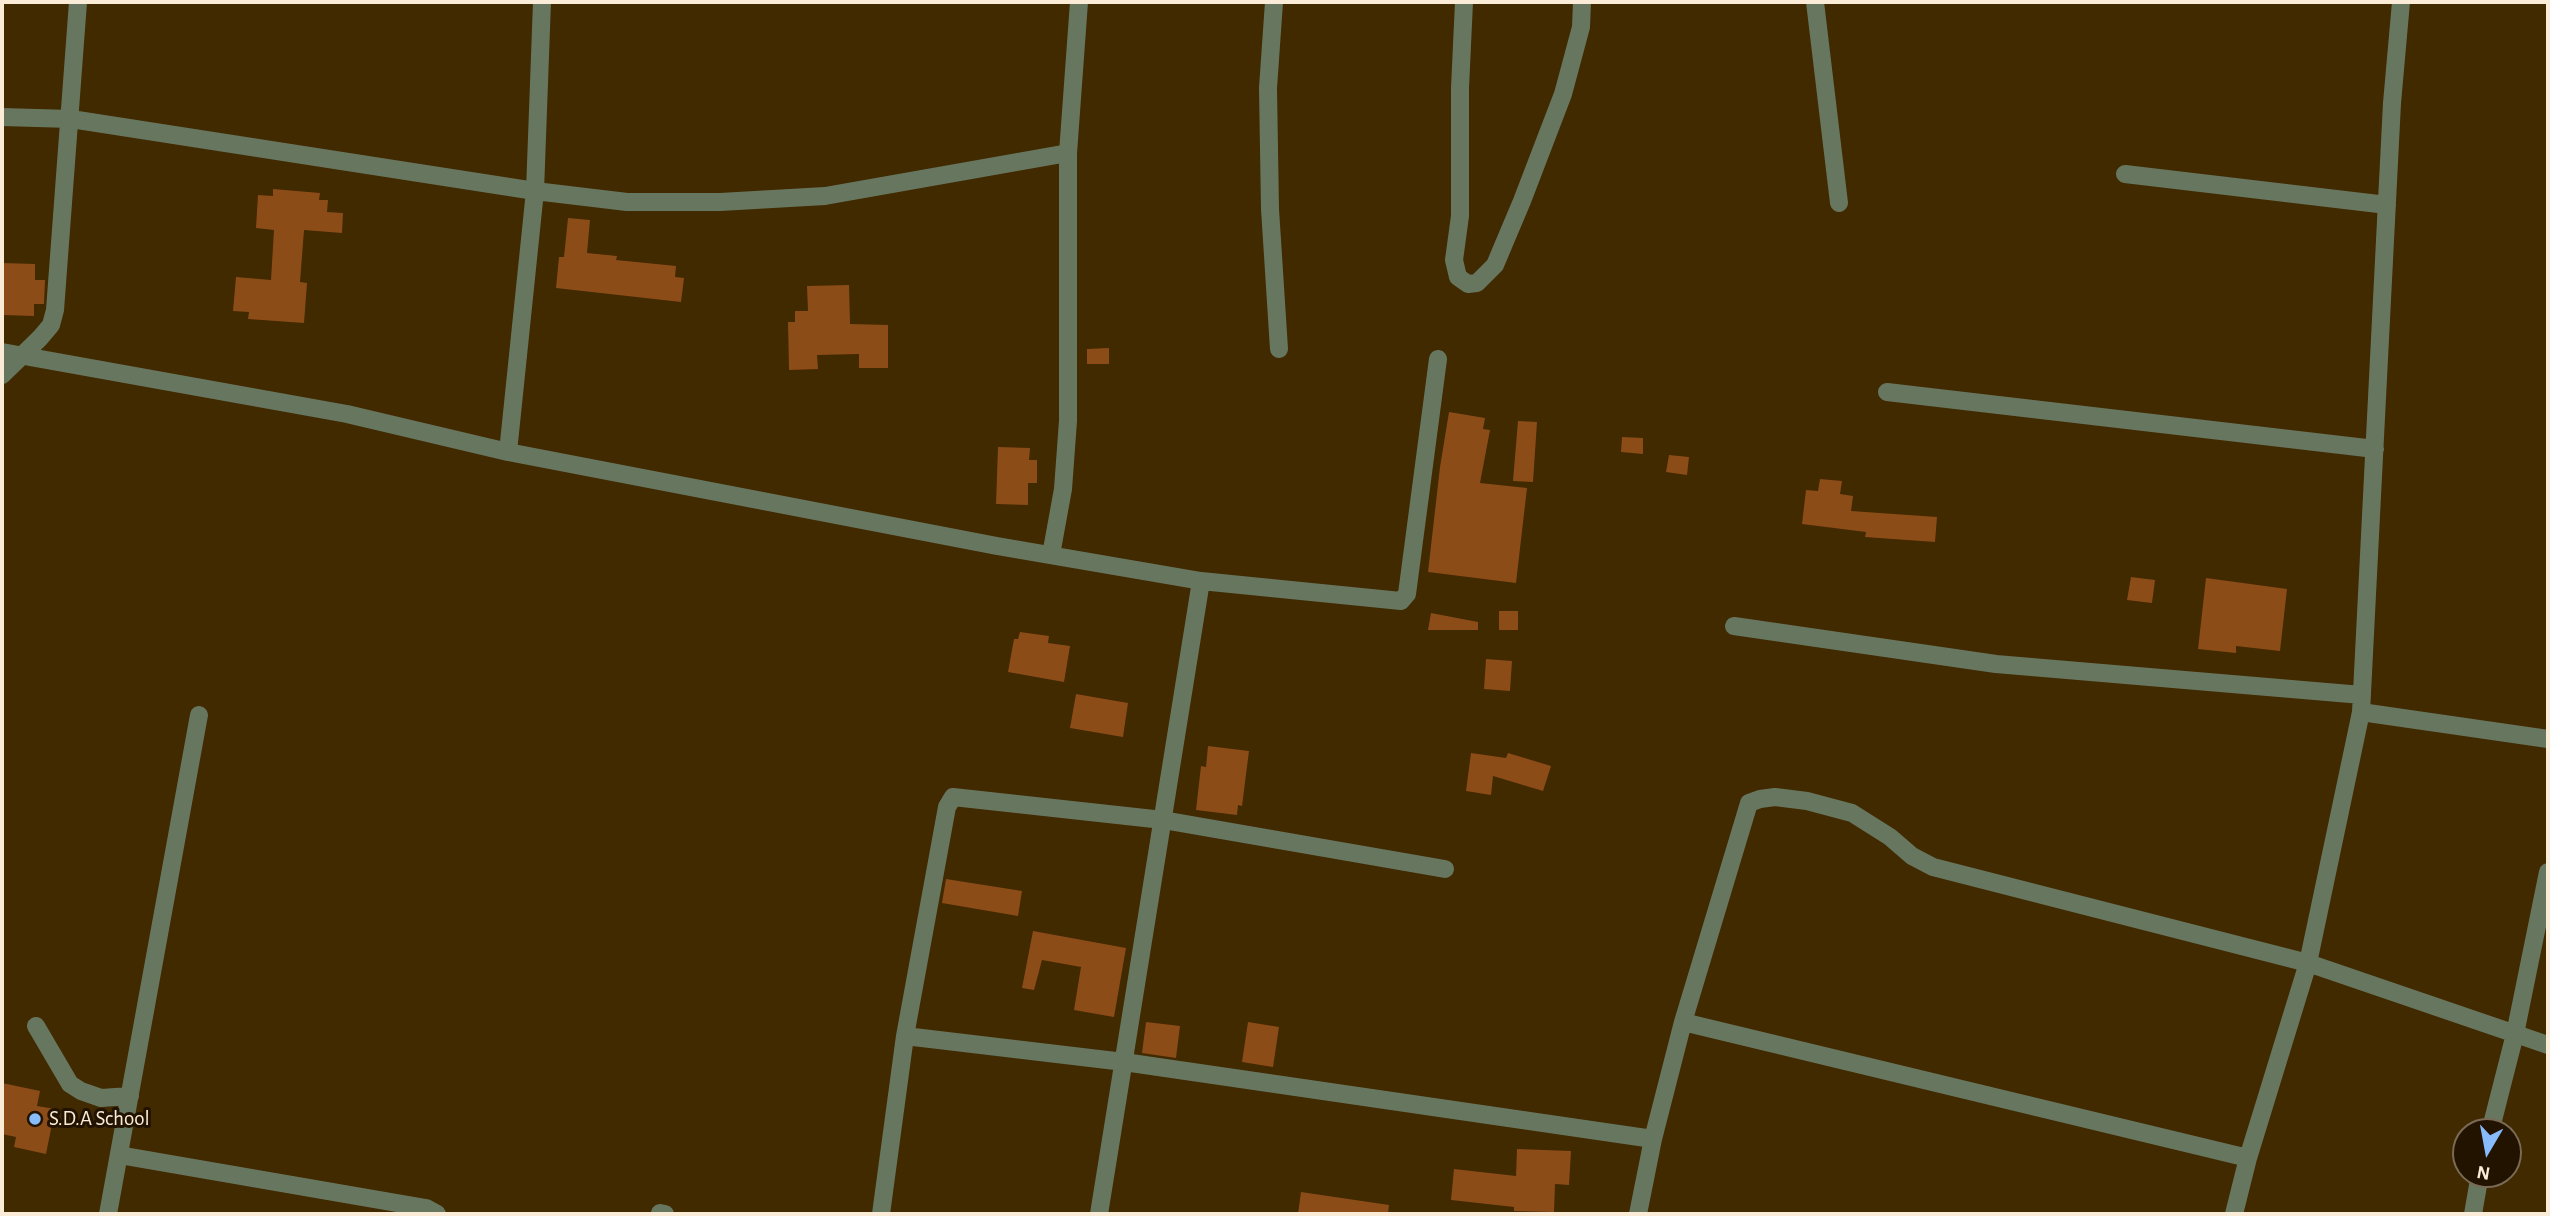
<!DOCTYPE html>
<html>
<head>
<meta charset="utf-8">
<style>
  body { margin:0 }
  #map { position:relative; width:2550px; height:1216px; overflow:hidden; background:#412900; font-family:"Alegreya Sans",sans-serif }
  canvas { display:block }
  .frame { position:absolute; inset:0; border:4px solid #fbecd7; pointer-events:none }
  .north { position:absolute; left:2452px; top:1118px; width:70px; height:70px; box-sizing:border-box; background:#221300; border:2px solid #796a56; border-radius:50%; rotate:190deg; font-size:19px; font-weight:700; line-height:28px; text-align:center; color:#fbecd7 }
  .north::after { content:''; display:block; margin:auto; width:24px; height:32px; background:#87bbfb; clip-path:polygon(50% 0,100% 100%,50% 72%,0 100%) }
</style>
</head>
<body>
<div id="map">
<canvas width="2550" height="1216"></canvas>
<div class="frame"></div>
<div class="north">N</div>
</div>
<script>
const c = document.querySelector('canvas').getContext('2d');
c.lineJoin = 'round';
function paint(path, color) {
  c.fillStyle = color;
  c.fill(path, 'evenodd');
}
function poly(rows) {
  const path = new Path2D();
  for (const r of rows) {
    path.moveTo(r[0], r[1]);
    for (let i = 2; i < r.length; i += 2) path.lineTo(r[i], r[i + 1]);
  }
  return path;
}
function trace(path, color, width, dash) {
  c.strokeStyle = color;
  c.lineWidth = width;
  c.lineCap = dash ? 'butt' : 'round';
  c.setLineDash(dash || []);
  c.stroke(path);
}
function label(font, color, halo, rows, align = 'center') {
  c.font = font + ' "Alegreya Sans",sans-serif';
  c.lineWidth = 6;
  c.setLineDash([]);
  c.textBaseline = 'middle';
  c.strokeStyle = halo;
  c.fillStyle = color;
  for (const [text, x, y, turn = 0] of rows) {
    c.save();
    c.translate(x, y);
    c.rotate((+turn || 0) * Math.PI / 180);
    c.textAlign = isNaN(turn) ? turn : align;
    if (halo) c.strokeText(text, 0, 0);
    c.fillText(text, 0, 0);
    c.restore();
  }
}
paint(poly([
  [273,189,320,193,319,200,328,200,327,212,343,213,342,233,304,230,300,282,307,283,304,323,248,319,249,312,233,311,236,277,271,280,274,230,256,228,258,195,273,196],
  [568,218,590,220,587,253,617,256,616,260,676,266,675,277,684,278,681,302,556,288,559,257,564,257],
  [2,263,35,264,35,280,45,280,44,304,34,304,34,316,2,315],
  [849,285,850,324,888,325,888,368,859,368,859,354,817,355,818,369,789,370,788,322,795,322,795,311,808,311,807,286],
  [1109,348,1109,364,1087,364,1087,349],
  [1449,412,1485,418,1483,429,1490,430,1480,483,1527,488,1516,583,1428,572,1440,467],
  [1518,421,1537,422,1533,482,1513,481],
  [1622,437,1643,438,1643,454,1621,452],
  [998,447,1030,448,1029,460,1037,460,1037,483,1028,483,1028,505,996,504],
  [1669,455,1689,457,1687,475,1666,472],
  [1820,479,1842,481,1840,494,1853,496,1851,511,1937,517,1935,542,1865,537,1866,532,1802,524,1806,490,1818,491],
  [2131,577,2155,580,2152,603,2127,600],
  [2206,578,2287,589,2280,651,2236,646,2236,653,2198,649],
  [1499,611,1518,611,1518,630,1499,630],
  [1431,613,1478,622,1478,630,1428,630],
  [1020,632,1049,636,1048,643,1070,646,1064,682,1008,672,1014,639,1018,639],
  [1486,659,1512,661,1510,691,1484,689],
  [1076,694,1128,703,1123,737,1070,728],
  [1208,746,1249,751,1242,806,1238,805,1237,815,1196,810,1201,766,1206,767],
  [1471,753,1506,758,1508,753,1551,766,1543,791,1493,776,1491,795,1466,791],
  [946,879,1022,891,1018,916,942,903],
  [1033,931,1126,948,1114,1017,1074,1010,1081,967,1042,960,1034,990,1022,988],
  [1146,1022,1180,1026,1176,1058,1142,1053],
  [1248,1022,1279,1027,1273,1067,1242,1062],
  [2,1083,40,1091,37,1106,55,1109,46,1154,14,1147,16,1137,2,1134],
  [1517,1149,1571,1151,1569,1185,1555,1184,1554,1212,1514,1211,1514,1207,1451,1200,1454,1169,1516,1176],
  [1301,1192,1389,1205,1388,1214,1298,1214]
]), '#8c4c18');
trace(poly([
  [1274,2,1268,88,1270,209,1279,349],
  [1464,2,1460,88,1460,216,1454,260,1458,277,1468,284,1477,283,1495,265,1522,201,1563,94,1581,27,1582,2],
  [1815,2,1839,203],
  [2,117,71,119,535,191,627,202,720,202,825,196,1068,153],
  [2125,174,2387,205],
  [2,352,347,414,508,452,997,546,1201,581,1401,601,1407,594,1438,359],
  [2,375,40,338,51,325,55,310,78,2],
  [1887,392,2375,449],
  [508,452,535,191,542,2],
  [1051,555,1063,489,1068,421,1068,153,1079,2],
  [1734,626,1996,664,2362,695],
  [2361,712,2548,739],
  [1683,1022,2248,1158],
  [36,1026,70,1084,81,1091,101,1098,130,1096],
  [905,1036,1124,1062,1653,1139],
  [2490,1132,2515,1034,2548,872],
  [119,1155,426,1208,437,1214],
  [660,1213,665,1214],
  [108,1214,199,715],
  [881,1214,905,1036,947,807,953,797,1163,820,1445,869],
  [1099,1214,1201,581],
  [1638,1214,1653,1139,1683,1022,1749,803,1760,799,1775,797,1807,801,1852,813,1890,837,1912,856,1933,867,2308,963,2548,1045],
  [2234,1214,2248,1158,2308,963,2361,712,2392,103,2401,2],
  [2473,1214,2480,1174]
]), '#67775f', 18);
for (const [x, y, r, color] of [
  [35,1119,7,"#87bbfb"]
]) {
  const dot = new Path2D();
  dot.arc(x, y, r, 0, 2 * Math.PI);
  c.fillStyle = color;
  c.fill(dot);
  trace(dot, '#221300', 2.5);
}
label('21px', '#fbecd7', '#221300', [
  ["S.D.A School",49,1119]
], 'left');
</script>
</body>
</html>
